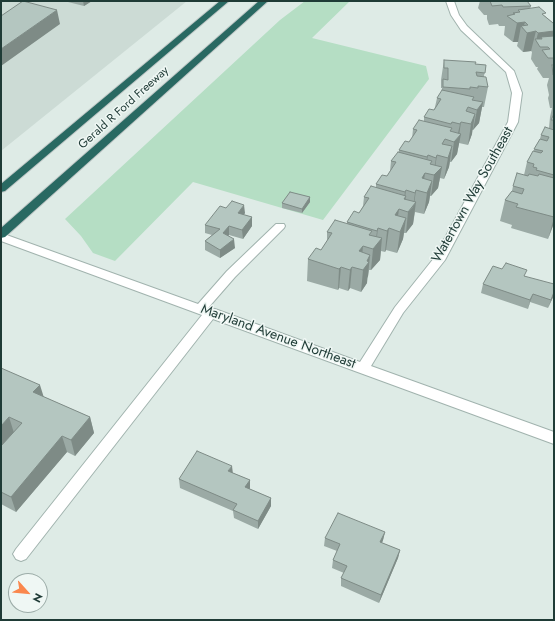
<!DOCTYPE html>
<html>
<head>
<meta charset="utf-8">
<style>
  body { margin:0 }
  #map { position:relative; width:555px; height:621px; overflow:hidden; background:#deebe6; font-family:Jost,sans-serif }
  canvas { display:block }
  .frame { position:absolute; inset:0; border:2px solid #1f3b36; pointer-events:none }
  .north { position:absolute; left:8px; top:573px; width:40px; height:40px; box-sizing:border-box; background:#eff7f4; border:1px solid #9caca8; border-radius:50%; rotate:117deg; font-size:11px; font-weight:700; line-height:16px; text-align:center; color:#1f3b36 }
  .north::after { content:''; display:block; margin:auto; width:14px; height:18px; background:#fa874d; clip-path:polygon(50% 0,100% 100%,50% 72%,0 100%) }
</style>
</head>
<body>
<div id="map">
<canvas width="555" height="621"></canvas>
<div class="frame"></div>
<div class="north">N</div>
</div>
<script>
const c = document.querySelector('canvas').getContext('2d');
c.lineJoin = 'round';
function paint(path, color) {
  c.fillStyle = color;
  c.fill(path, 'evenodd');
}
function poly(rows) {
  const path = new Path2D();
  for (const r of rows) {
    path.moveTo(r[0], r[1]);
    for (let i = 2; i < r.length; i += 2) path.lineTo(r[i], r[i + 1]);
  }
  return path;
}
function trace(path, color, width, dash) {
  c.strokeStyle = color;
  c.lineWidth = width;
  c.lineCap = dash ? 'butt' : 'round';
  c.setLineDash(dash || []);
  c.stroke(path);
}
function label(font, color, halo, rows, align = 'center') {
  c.font = font + ' Jost,sans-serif';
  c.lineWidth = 3;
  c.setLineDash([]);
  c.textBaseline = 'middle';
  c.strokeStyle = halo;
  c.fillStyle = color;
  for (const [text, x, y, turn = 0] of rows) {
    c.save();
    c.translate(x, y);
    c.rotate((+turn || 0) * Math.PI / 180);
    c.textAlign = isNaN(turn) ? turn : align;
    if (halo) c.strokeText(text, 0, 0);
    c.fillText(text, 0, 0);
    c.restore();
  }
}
paint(poly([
  [1,1,187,1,1,151]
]), '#ccdbd5');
paint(poly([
  [305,1,350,1,312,38,426,66,429,79,323,220,193,182,115,261,93,253,81,236,65,219,280,20]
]), '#b5dec4');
const minor = poly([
  [446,1,454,1,459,15,467,26,514,71,522,93,518,122,445,260,403,313,371,366,554,432,554,444,213,319,26,559,21,561,16,559,13,554,16,549,202,315,1,241,1,233,198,304,227,271,276,224,284,224,285,226,284,228,235,277,208,308,215,309,360,362,395,307,434,258,508,122,512,93,506,72,461,30,451,15,446,1]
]);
const highway = poly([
  [220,1,229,1,5,191,1,192,1,184,220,1],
  [259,1,268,1,5,237,1,238,1,228,259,1]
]);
trace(minor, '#a1b3ae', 2);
trace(highway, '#c0c8c7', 2);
paint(minor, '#fff');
paint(highway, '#296962');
paint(poly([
  [64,1,92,1,84,6],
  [480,1,527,1,531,6,530,9,545,16,553,23,554,22,554,223,548,239,511,228,512,225,500,221,505,200,512,191,513,186,524,175,527,162,540,139,541,135,549,128,550,117,552,108,550,108,548,98,549,95,547,85,549,78,543,78,537,69,538,67,536,67,531,59,532,52,531,51,523,52,517,46,518,42,513,42,504,35,505,26,499,26,498,24,489,25,487,19,487,15,484,15,478,8],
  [444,60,475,64,486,65,484,76,488,87,484,107,482,107,479,123,473,130,472,130,472,134,468,145,459,143,457,154,451,162,450,162,449,167,444,179,440,178,438,188,431,196,430,196,429,202,424,214,415,212,413,224,406,233,404,233,403,239,397,253,386,250,385,252,381,251,380,260,371,270,369,270,367,283,361,292,350,288,348,291,339,288,338,290,307,281,308,259,321,250,327,241,327,232,347,224,347,222,359,213,363,206,364,197,376,187,376,184,387,176,390,171,391,161,399,152,399,150,409,142,412,139,413,129,424,121,424,117,434,110,435,107,437,98,442,91,442,88,441,88,441,80],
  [310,197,310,202,302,213,282,208,282,203],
  [245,213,244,215,252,217,252,226,243,239,229,235,228,236,235,248,220,258,205,250,205,241,212,235,205,233,205,225],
  [525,276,554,295,548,308,530,302,528,309,481,293,483,284],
  [1,368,44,397,90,417,94,433,75,456,67,452,16,512,1,504],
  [233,473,250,480,250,489,271,498,271,506,258,529,234,518,233,511,180,488,179,479],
  [385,532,383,540,382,543,400,550,398,558,379,603,341,586,341,578,344,573,332,568,333,560,337,551,324,546,325,538]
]), '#9baaa5');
paint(poly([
  [83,1,92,1,84,6],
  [57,10,60,24,1,66,1,49],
  [525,22,523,29,521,26,518,42,513,42,517,23],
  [536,31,531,51,523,52,527,33],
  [554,31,554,49,550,49,541,37,539,45,536,41,538,33],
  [483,102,479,123,473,130,477,110],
  [475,114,472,134,468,145,471,124],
  [461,122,459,136,461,134,457,154,451,162,454,142,457,138,460,124],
  [452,146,449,167,444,179,448,158],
  [428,155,422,192,422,178,424,174,427,157],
  [437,155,434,175,433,175,436,158],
  [442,167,438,188,431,196,434,175],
  [432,181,429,202,424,214,427,193],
  [406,190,405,198,406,196,404,211,402,210,405,192],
  [416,190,414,205,416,202,413,224,406,233,408,212,413,207,415,193],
  [310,197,310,202,302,213,302,209],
  [244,205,245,213,238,222,238,213],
  [399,209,396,230,395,215],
  [252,217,252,226,243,239,242,230],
  [406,218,403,239,397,253,400,232],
  [554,218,554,223,548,239],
  [229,226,229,235,224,241,223,233],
  [378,228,376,245,382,238,380,260,371,270,373,249,375,247,377,231],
  [389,228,386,250,385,252,387,231],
  [234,239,235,248,220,258,220,250],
  [363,246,361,267,359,251],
  [370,255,368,276,367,278,367,283,361,292,363,270,367,261],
  [341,267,339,288,338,290,339,269],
  [352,267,350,288,348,291,350,270],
  [554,292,554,295,548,308],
  [533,294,530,302,528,309,530,300],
  [40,385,45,401,33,392],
  [9,417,14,433,1,448,1,426],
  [90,417,94,433,75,456,71,440],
  [62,436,67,452,16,512,11,497],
  [232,466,233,474,228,471],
  [250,480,250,488,246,496,245,487],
  [271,498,271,506,258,529,258,521],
  [385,532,383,540,379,550,380,542],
  [400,550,398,558,379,603,381,595]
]), '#7e8b86');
const building = poly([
  [23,1,57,10,1,49,1,16,23,1],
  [490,1,527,1,531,6,503,7,502,5,492,6,490,1],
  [539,7,546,13,542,14,553,23,554,22,554,31,538,33,536,31,527,33,521,26,528,25,525,22,517,23,507,16,515,14,513,13,520,12,518,10,539,7],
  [554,36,554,58,548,58,542,50,550,49,548,47,540,47,535,39,542,39,541,37,554,36],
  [444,60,476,62,475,64,486,65,485,73,476,72,477,76,486,77,488,87,478,86,478,88,470,87,470,89,443,87,443,79,448,80,448,68,444,68,444,60],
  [552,65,554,65,554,75,553,75,552,65],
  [442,90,474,97,472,100,483,102,477,110,468,107,466,111,475,114,471,124,461,122,460,124,452,122,451,124,424,117,429,109,434,110,441,99,437,98,442,90],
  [554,114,554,120,551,120,554,114],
  [419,120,452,128,450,131,461,134,454,142,445,139,442,144,452,146,448,158,437,155,436,158,428,155,427,157,399,150,405,141,409,142,417,130,413,129,419,120],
  [545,127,554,130,554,175,536,170,537,168,533,167,534,164,527,162,533,151,541,153,543,151,534,149,540,139,547,141,549,137,541,135,545,127],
  [398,152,432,161,430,164,442,167,434,175,425,173,422,178,432,181,427,193,416,190,415,193,406,190,405,192,376,184,382,175,387,176,396,162,391,161,398,152],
  [517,173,528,176,529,174,538,176,539,174,554,178,554,217,516,207,518,204,505,200,512,191,522,194,524,189,513,186,517,173],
  [371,186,406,196,404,199,416,202,408,212,399,209,395,215,406,218,400,232,389,228,387,231,378,228,377,231,347,222,354,211,359,213,369,198,364,197,371,186],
  [290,192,310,197,302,209,282,203,290,192],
  [232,201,244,205,238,213,252,217,242,230,229,226,223,233,234,239,220,250,205,241,220,229,205,225,220,206,226,208,232,201],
  [335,220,372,231,369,235,382,238,373,249,363,246,359,251,370,255,367,261,369,262,363,270,352,267,350,270,341,267,339,269,308,259,316,248,321,250,332,233,327,232,335,220],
  [506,263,527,270,524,276,554,284,554,292,551,300,533,294,530,300,483,284,493,266,502,269,506,263],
  [1,368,40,385,33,392,90,417,71,440,62,436,11,497,1,492,1,446,22,423,9,417,1,426,1,368],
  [197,451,232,466,228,471,250,480,245,487,271,498,258,521,233,510,237,504,179,479,197,451],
  [338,513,385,532,380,542,400,550,381,595,341,578,347,566,333,560,340,544,325,538,338,513]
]);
paint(building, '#b4c6c0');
trace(building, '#7e8b86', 1);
label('12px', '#1f3b36', '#eff7f4', [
  ["Gerald R Ford Freeway",124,108,-42]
]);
label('14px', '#1f3b36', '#eff7f4', [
  ["Watertown Way Southeast",473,195,-61],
  ["Maryland Avenue Northeast",278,337,20]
]);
</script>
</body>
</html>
